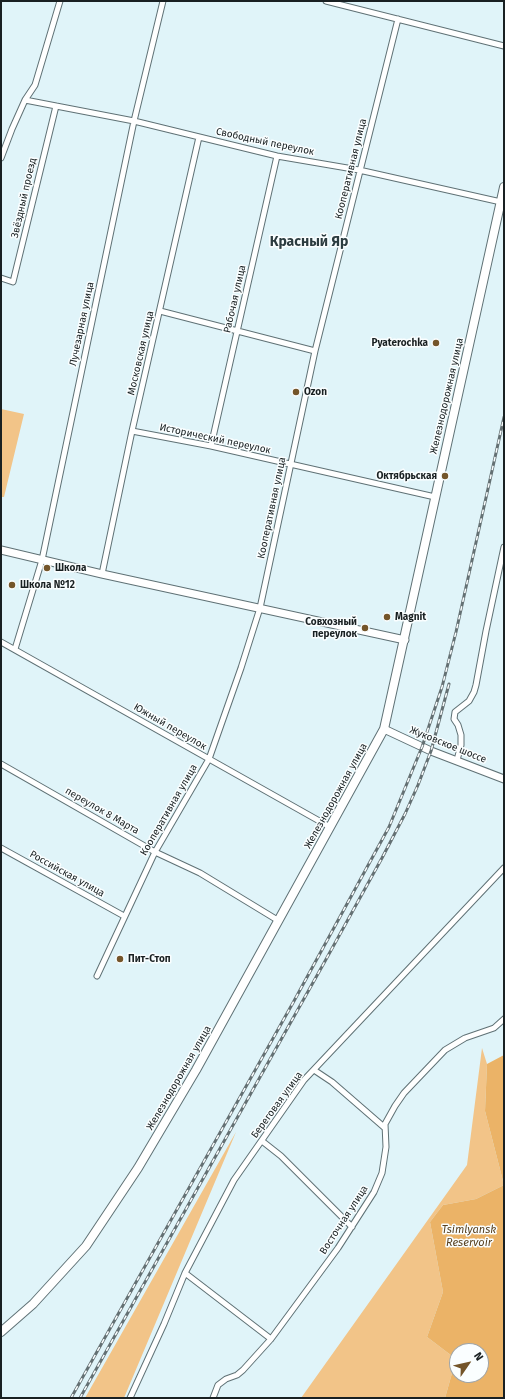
<!DOCTYPE html>
<html>
<head>
<meta charset="utf-8">
<style>
  body { margin:0 }
  #map { position:relative; width:505px; height:1399px; overflow:hidden; background:#e0f4f9; font-family:"Fira Sans",sans-serif }
  canvas { display:block }
  .frame { position:absolute; inset:0; border:2px solid #192022; pointer-events:none }
  .north { position:absolute; left:449px; top:1343px; width:40px; height:40px; box-sizing:border-box; background:#fafeff; border:1px solid #a0a5a7; border-radius:50%; rotate:56deg; font-size:11px; font-weight:700; line-height:16px; text-align:center; color:#192022 }
  .north::after { content:''; display:block; margin:auto; width:14px; height:18px; background:#74552a; clip-path:polygon(50% 0,100% 100%,50% 72%,0 100%) }
</style>
</head>
<body>
<div id="map">
<canvas width="505" height="1399"></canvas>
<div class="frame"></div>
<div class="north">N</div>
</div>
<script>
const c = document.querySelector('canvas').getContext('2d');
c.lineJoin = 'round';
function paint(path, color) {
  c.fillStyle = color;
  c.fill(path, 'evenodd');
}
function poly(rows) {
  const path = new Path2D();
  for (const r of rows) {
    path.moveTo(r[0], r[1]);
    for (let i = 2; i < r.length; i += 2) path.lineTo(r[i], r[i + 1]);
  }
  return path;
}
function trace(path, color, width, dash) {
  c.strokeStyle = color;
  c.lineWidth = width;
  c.lineCap = dash ? 'butt' : 'round';
  c.setLineDash(dash || []);
  c.stroke(path);
}
function label(font, color, halo, rows, align = 'center') {
  c.font = font + ' "Fira Sans",sans-serif';
  c.lineWidth = 3;
  c.setLineDash([]);
  c.textBaseline = 'middle';
  c.strokeStyle = halo;
  c.fillStyle = color;
  for (const [text, x, y, turn = 0] of rows) {
    c.save();
    c.translate(x, y);
    c.rotate((+turn || 0) * Math.PI / 180);
    c.textAlign = isNaN(turn) ? turn : align;
    if (halo) c.strokeText(text, 0, 0);
    c.fillText(text, 0, 0);
    c.restore();
  }
}
paint(poly([
  [1,409,24,414,4,497,1,497],
  [482,1048,487,1064,485,1111,504,1185,476,1199,443,1205,430,1222,443,1292,427,1337,456,1359,445,1398,301,1398,467,1165],
  [236,1132,124,1398,85,1398]
]), '#f2c488');
paint(poly([
  [504,1055,504,1398,445,1398,456,1359,427,1337,443,1292,430,1222,443,1205,476,1199,504,1185,485,1111,487,1064],
  [457,1351,481,1351,481,1375,457,1375]
]), '#ebb367');
const street = poly([
  [326,1,504,46],
  [25,100,134,121,277,156,359,170,501,202],
  [1,158,12,129,25,100,35,85,60,1],
  [1,278,13,282,56,106],
  [160,311,315,351],
  [132,431,211,446,435,497],
  [211,446,277,156],
  [102,574,132,431,199,137],
  [1,642,330,827],
  [15,649,42,560,134,121,163,1],
  [457,760,461,745,461,735,458,725,454,719,455,712,469,701,474,692,476,685,486,631,504,547],
  [1,764,155,852,200,873,279,921],
  [1,848,124,916],
  [97,976,155,852,209,759,241,668,260,608,315,351,398,19],
  [314,1070,332,1082,385,1128],
  [262,1141,281,1156,352,1227],
  [185,1273,271,1339],
  [130,1398,164,1324,185,1273,234,1180,304,1080,504,868],
  [213,1398,218,1385,226,1379,237,1375,243,1370,271,1339,338,1248,374,1192,382,1173,386,1147,385,1124,395,1106,404,1093,445,1050,465,1038,494,1028,504,1019]
]);
const secondary = poly([
  [1,550,102,574,405,640],
  [384,729,431,751,504,779]
]);
const primary = poly([
  [1,1332,33,1304,86,1246,138,1168,196,1070,384,729,504,187]
]);
trace(street, '#5f7175', 7);
trace(secondary, '#5f7175', 9);
trace(primary, '#5f7175', 10);
trace(street, '#fff', 5);
trace(secondary, '#fff', 7);
trace(primary, '#fff', 8);
const rail = poly([
  [71,1398,294,1001,389,827,422,747,442,687,456,632,504,417],
  [80,1398,324,963,382,858,405,814,418,785,431,751,449,684]
]);
trace(rail, '#647073', 3);
trace(rail, '#fafeff', 1.5, [4.5]);
for (const [x, y, r, color] of [
  [436,343,4,"#74552a"],
  [296,392,4,"#74552a"],
  [445,476,4,"#74552a"],
  [47,568,4,"#74552a"],
  [12,585,4,"#74552a"],
  [387,617,4,"#74552a"],
  [365,628,4,"#74552a"],
  [120,959,4,"#74552a"]
]) {
  const dot = new Path2D();
  dot.arc(x, y, r, 0, 2 * Math.PI);
  c.fillStyle = color;
  c.fill(dot);
  trace(dot, '#fafeff', 1.5);
}
label('10px', '#192022', '#fafeff', [
  ["Свободный переулок",265,142,12],
  ["Кооперативная улица",351,169,-76],
  ["Звёздный проезд",24,198,-77],
  ["Рабочая улица",235,299,-77],
  ["Лучезарная улица",82,324,-78],
  ["Московская улица",141,353,-77],
  ["Железнодорожная улица",447,396,-77],
  ["Исторический переулок",215,439,12],
  ["Кооперативная улица",272,508,-78],
  ["Южный переулок",170,727,30],
  ["Жуковское шоссе",448,745,22],
  ["Железнодорожная улица",336,796,-61],
  ["Кооперативная улица",169,810,-60],
  ["переулок 8 Марта",102,811,30],
  ["Российская улица",67,874,29],
  ["Железнодорожная улица",179,1078,-60],
  ["Береговая улица",277,1105,-54],
  ["Восточная улица",344,1220,-57]
]);
label('bold 10px', '#192022', '#fafeff', [
  ["Pyaterochka",428,343,"right"],
  ["Ozon",304,392],
  ["Октябрьская",437,476,"right"],
  ["Школа",55,568],
  ["Школа №12",20,585],
  ["Magnit",395,617],
  ["Совхозный",357,622,"right"],
  ["переулок",357,634,"right"],
  ["Пит-Стоп",128,959]
], 'left');
label('italic 11px', '#594221', '#fafeff', [
  ["Tsimlyansk",469,1230],
  ["Reservoir",469,1243]
]);
label('bold 14px', '#2c3c40', '#fafeff', [
  ["Красный Яр",309,242]
]);
</script>
</body>
</html>
